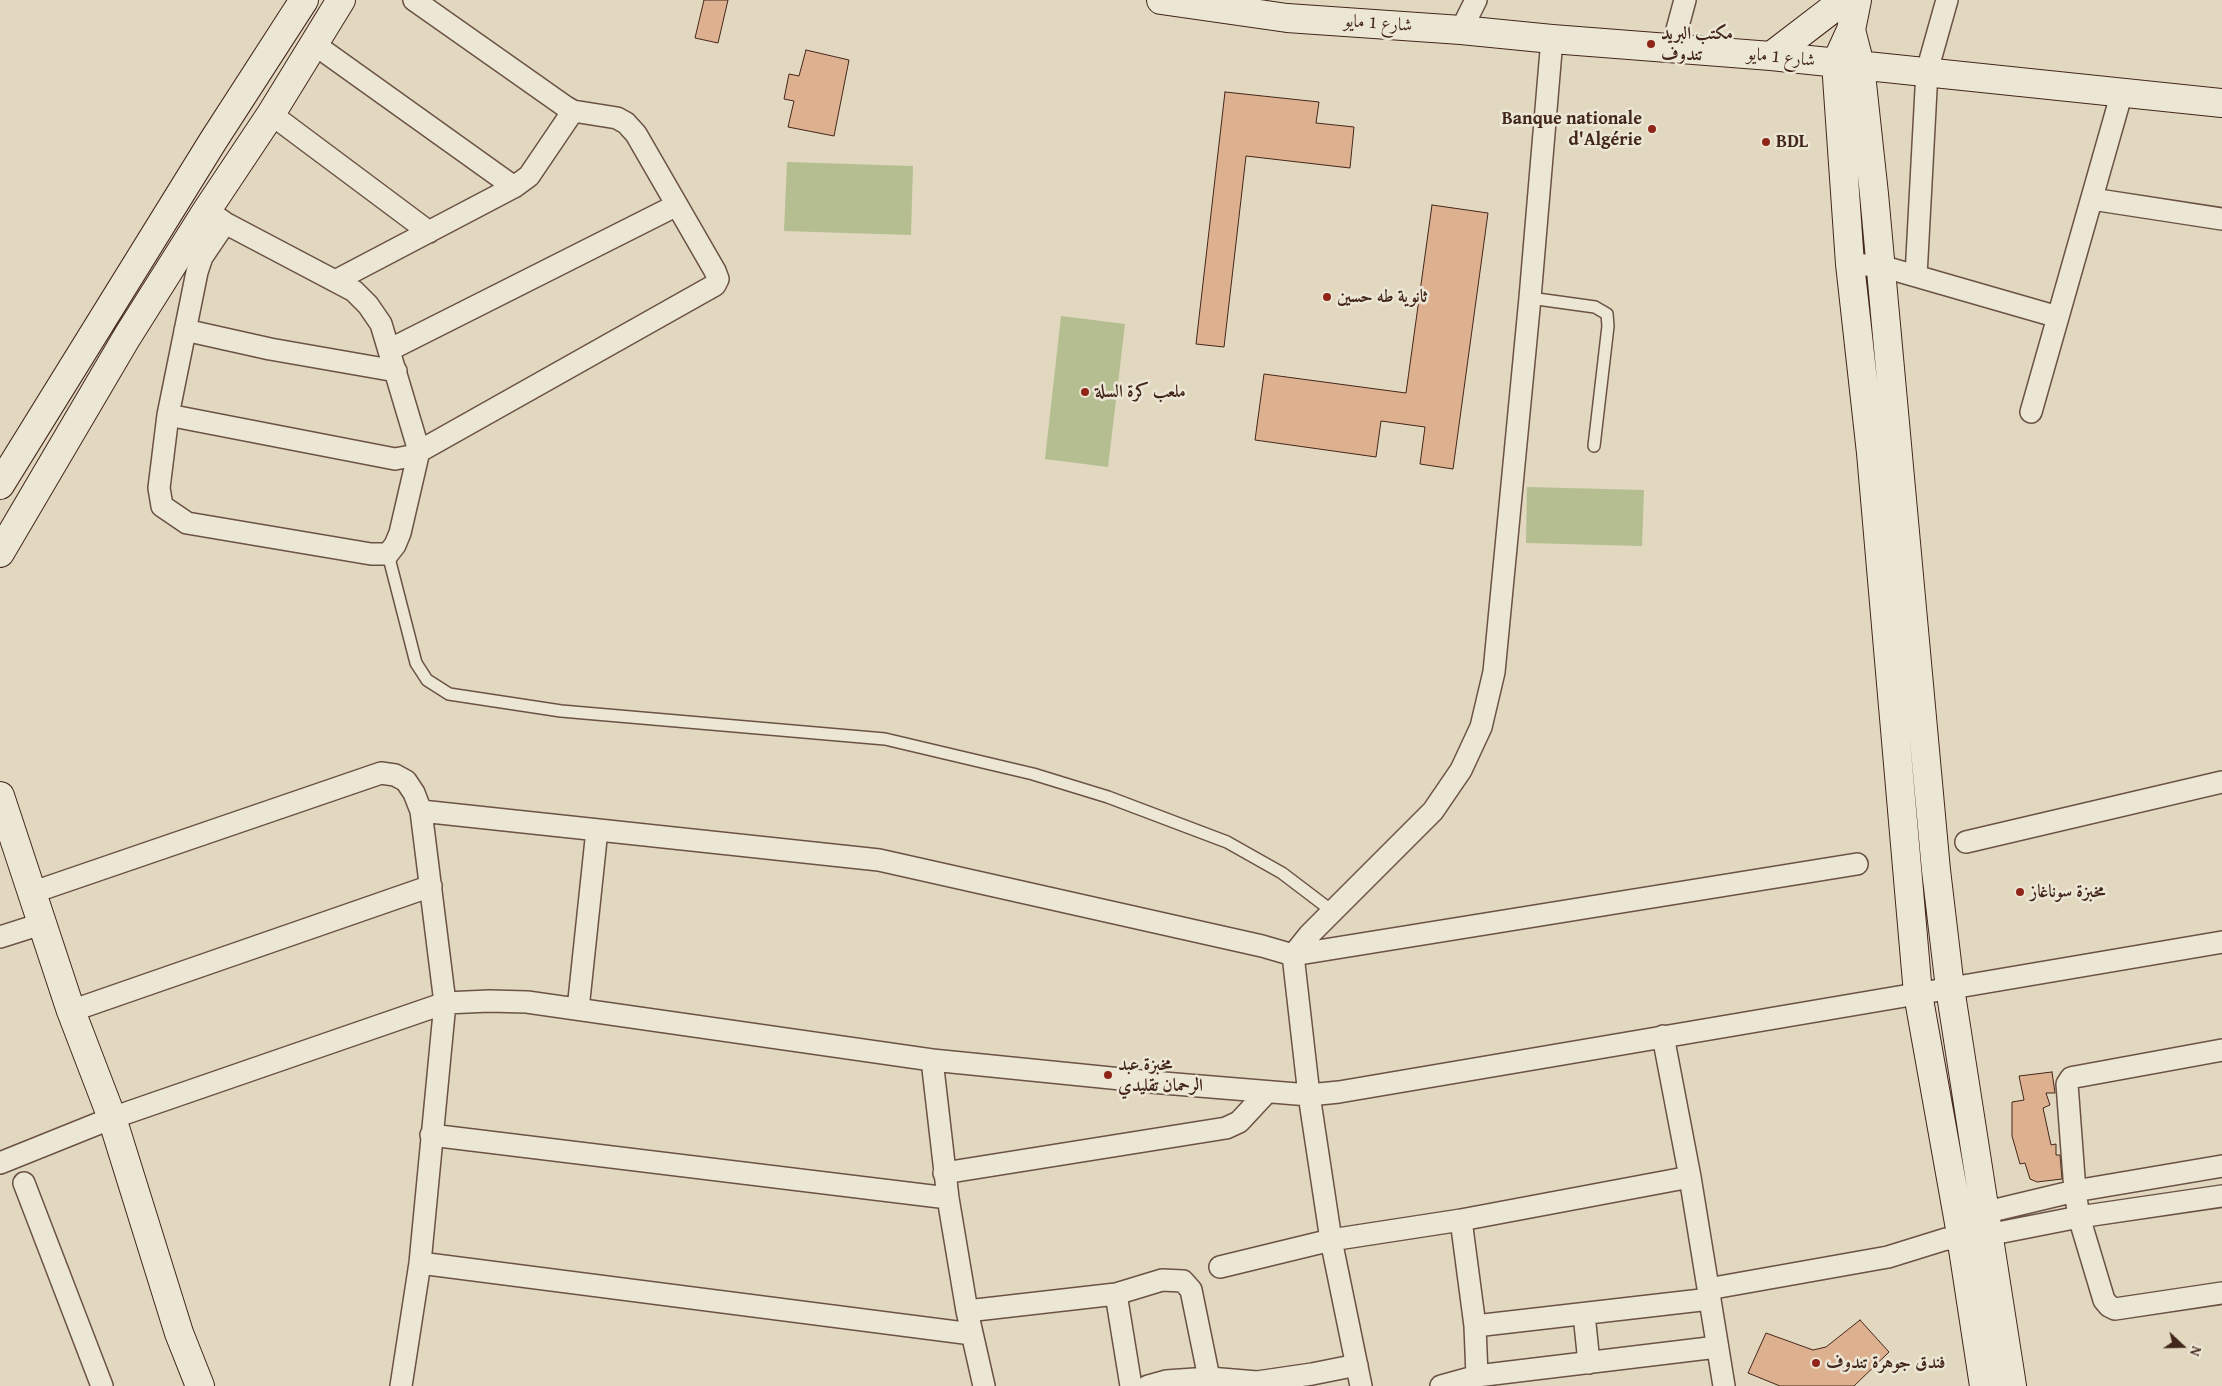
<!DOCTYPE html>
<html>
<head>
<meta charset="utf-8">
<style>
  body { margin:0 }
  #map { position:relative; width:2222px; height:1386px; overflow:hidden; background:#e2d8bf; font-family:"Gentium Book Plus",serif }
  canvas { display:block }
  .north { position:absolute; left:2157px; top:1321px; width:50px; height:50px; -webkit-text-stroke:4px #ece6d5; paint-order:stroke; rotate:111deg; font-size:14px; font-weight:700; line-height:20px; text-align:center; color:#43261b }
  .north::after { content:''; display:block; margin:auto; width:18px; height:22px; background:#43261b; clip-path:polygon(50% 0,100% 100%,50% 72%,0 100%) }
</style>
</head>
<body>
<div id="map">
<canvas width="2222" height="1386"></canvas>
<div class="north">N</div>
</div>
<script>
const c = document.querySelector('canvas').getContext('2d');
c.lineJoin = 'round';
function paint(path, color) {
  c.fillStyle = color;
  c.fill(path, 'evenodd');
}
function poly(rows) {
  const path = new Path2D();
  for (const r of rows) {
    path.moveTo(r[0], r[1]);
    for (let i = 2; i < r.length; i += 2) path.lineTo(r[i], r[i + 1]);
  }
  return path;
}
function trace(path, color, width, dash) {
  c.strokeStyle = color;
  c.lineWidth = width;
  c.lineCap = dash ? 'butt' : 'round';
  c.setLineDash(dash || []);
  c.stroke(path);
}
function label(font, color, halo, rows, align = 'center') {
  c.font = font + ' "Gentium Book Plus",Amiri,serif';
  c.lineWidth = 5;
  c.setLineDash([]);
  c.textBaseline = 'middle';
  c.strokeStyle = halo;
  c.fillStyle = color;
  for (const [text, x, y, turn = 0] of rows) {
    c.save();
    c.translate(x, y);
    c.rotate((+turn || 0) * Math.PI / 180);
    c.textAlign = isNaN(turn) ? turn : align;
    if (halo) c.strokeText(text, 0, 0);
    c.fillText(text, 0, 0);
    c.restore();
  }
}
paint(poly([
  [787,162,913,166,911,235,784,231],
  [1061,316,1125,324,1108,467,1045,459],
  [1527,487,1644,490,1642,546,1526,543]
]), '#b4be91');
const building = poly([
  [704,0,728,0,718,43,695,38,704,0],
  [806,50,849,60,834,136,788,127,794,101,784,99,789,74,799,76,806,50],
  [1225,92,1319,102,1316,123,1354,127,1350,168,1246,156,1224,347,1196,344,1225,92],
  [1432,205,1488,213,1453,469,1420,464,1425,427,1381,421,1376,457,1255,440,1264,374,1406,393,1432,205],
  [2052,1072,2055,1093,2046,1093,2050,1105,2043,1108,2051,1145,2056,1144,2056,1155,2060,1155,2062,1179,2037,1182,2030,1179,2025,1163,2020,1164,2012,1136,2012,1102,2024,1100,2019,1076,2052,1072],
  [1860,1320,1889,1352,1854,1386,1780,1386,1748,1373,1766,1333,1813,1350,1826,1347,1860,1320]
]);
paint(building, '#ddb08f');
trace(building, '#43261b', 1);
const lane = poly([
  [1530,298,1595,307,1607,314,1608,326,1594,446],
  [388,554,416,663,427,680,449,694,561,711,885,739,1033,774,1108,797,1227,842,1282,873,1332,911]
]);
const street = poly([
  [1461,30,1476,0],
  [314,44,514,187],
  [1672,48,1685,0],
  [271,114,429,232],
  [2092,199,2222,219],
  [207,210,225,223,354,291,368,305,381,324,419,451,400,533,395,545,388,554,371,554,187,523,162,506,159,488,168,415,197,272,202,257,225,223],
  [1850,264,1881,266,2058,317],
  [1916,276,1927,71,1947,0],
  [335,281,514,187,529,176,573,111],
  [185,330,270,349,396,371],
  [389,350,677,205],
  [2031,412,2122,92],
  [168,415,395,459,411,456,715,285,718,279,715,271,636,134,626,123,617,118,573,111,566,107,414,0],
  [1966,842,2222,782],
  [31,893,381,773,395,775,406,781,414,793,421,811],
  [0,937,41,924],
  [578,1009,597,830],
  [71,1011,431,886],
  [1663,1036,1690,1177,1724,1386],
  [2222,1050,2075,1077,2071,1078,2067,1084,2075,1191,2079,1217,2104,1300,2109,1306,2115,1309,2222,1293],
  [932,1060,948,1198,967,1311,984,1386],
  [431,1135,948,1198],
  [0,1163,112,1118,445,1003,489,1001,527,1002,932,1060,1151,1082,1309,1095,1339,1092,2222,942],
  [944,1173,1226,1128,1239,1122,1266,1093],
  [24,1183,102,1386],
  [1972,1218,1983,1213,2075,1191,2222,1166],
  [1461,1220,1475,1326,1477,1376],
  [420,1263,972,1334],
  [1220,1267,1331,1240,1461,1220,1690,1177],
  [1708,1289,1888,1257,1946,1239,1962,1240,2079,1217,2222,1196],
  [1116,1294,1131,1386],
  [967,1311,1116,1294,1162,1280,1183,1281,1191,1290,1209,1378],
  [1584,1314,1589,1363],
  [1475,1326,1710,1299],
  [401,1386,420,1263,445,1003,421,811,879,860,1262,946,1293,955,1309,935,1433,811,1461,770,1481,727,1494,672,1530,298,1552,39],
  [1148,1386,1166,1381,1209,1378,1257,1382,1312,1374,1357,1365],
  [1361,1386,1331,1240,1309,1095,1293,955,1857,864],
  [1441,1386,1477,1376,1717,1347]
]);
const secondary = poly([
  [1161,0,1287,18,1461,30,1552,39,1771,56,2222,103],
  [1857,0,1851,30,1836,63,1850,264,1871,453,1918,994,1959,1223,1984,1386],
  [1851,30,1860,65,1874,194,1936,870,1950,988,2012,1386],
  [1771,56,1844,0],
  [0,485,213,141,304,0],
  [0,553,127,337,207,210,271,114,341,0],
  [0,796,71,1011,112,1118,179,1333,200,1386]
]);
trace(lane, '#6b5244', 14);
trace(street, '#6b5244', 24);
trace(secondary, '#43261b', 30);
trace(lane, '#ece6d5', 11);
trace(street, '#ece6d5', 21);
trace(secondary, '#ece6d5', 28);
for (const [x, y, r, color] of [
  [1651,44,5,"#8f2418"],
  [1652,129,5,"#8f2418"],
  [1766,142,5,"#8f2418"],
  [1327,297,5,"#8f2418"],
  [1085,392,5,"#8f2418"],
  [2020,892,5,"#8f2418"],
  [1108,1075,5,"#8f2418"],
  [1816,1363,5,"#8f2418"]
]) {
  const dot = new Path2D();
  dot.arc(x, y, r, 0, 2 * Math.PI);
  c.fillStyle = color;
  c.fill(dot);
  trace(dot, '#ece6d5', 2);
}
label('18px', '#43261b', '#ece6d5', [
  ["شارع 1 مايو",1378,24,4],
  ["شارع 1 مايو",1781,58,6]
]);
label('bold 18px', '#43261b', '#ece6d5', [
  ["مكتب البريد",1661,34],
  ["تندوف",1661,55],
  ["Banque nationale",1642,119,"right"],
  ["d'Algérie",1642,140,"right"],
  ["BDL",1776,142],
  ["ثانوية طه حسين",1337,297],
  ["ملعب كرة السلة",1095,392],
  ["مخبزة سوناغاز",2030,892],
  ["مخبزة عبد",1118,1065],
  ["الرحمان تقليدي",1118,1086],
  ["فندق جوهرة تندوف",1826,1363]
], 'left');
</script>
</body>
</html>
